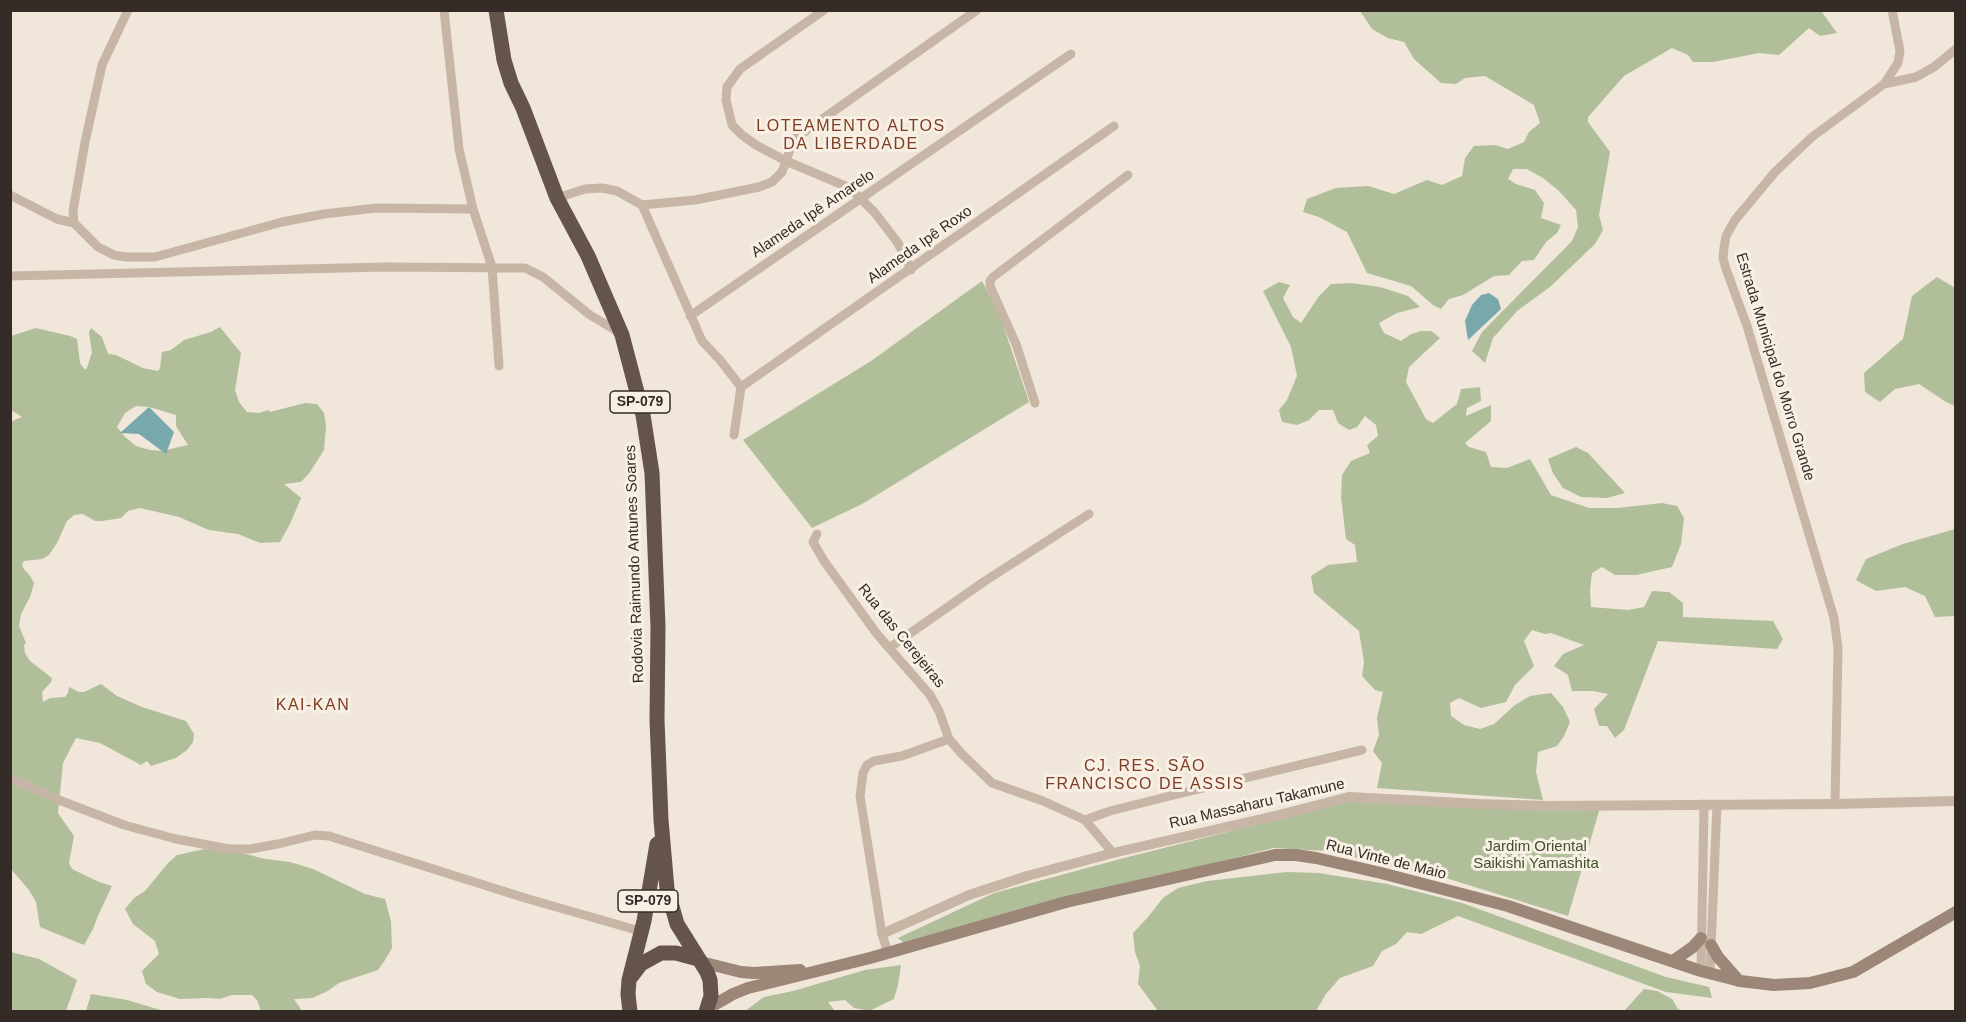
<!DOCTYPE html>
<html>
<head>
<meta charset="utf-8">
<style>
  body { margin:0 }
  #map { position:relative; width:1966px; height:1022px; overflow:hidden; background:#f0e6d9; font-family:Arial,sans-serif }
  canvas { display:block }
  .frame { position:absolute; inset:0; border:12px solid #342b26; pointer-events:none }
</style>
</head>
<body>
<div id="map">
<canvas width="1966" height="1022"></canvas>
<div class="frame"></div>
</div>
<script>
const c = document.querySelector('canvas').getContext('2d');
c.lineJoin = 'round';
function paint(path, color) {
  c.fillStyle = color;
  c.fill(path, 'evenodd');
}
function poly(rows) {
  const path = new Path2D();
  for (const r of rows) {
    path.moveTo(r[0], r[1]);
    for (let i = 2; i < r.length; i += 2) path.lineTo(r[i], r[i + 1]);
  }
  return path;
}
function trace(path, color, width, dash) {
  c.strokeStyle = color;
  c.lineWidth = width;
  c.lineCap = dash ? 'butt' : 'round';
  c.setLineDash(dash || []);
  c.stroke(path);
}
function label(font, color, halo, rows, align = 'center') {
  c.font = font + ' Arial,sans-serif';
  c.lineWidth = 6;
  c.setLineDash([]);
  c.textBaseline = 'middle';
  c.strokeStyle = halo;
  c.fillStyle = color;
  for (const [text, x, y, turn = 0] of rows) {
    c.save();
    c.translate(x, y);
    c.rotate((+turn || 0) * Math.PI / 180);
    c.textAlign = isNaN(turn) ? turn : align;
    if (halo) c.strokeText(text, 0, 0);
    c.fillText(text, 0, 0);
    c.restore();
  }
}
paint(poly([
  [1817,11,1822,12,1837,33,1820,36,1809,28,1779,55,1759,53,1713,62,1693,62,1688,55,1672,48,1624,76,1588,117,1588,122,1610,152,1599,215,1603,230,1595,244,1550,287,1517,311,1493,338,1485,363,1472,351,1482,332,1572,241,1578,227,1576,210,1559,191,1543,178,1527,169,1513,169,1508,179,1516,184,1535,190,1544,203,1541,218,1561,225,1557,233,1546,242,1534,260,1522,261,1509,275,1494,276,1463,295,1449,299,1441,309,1433,305,1411,286,1367,273,1347,232,1319,217,1303,212,1307,199,1336,188,1368,186,1394,194,1427,180,1442,185,1462,176,1465,158,1474,146,1495,145,1508,149,1524,142,1529,132,1540,123,1534,105,1485,76,1465,78,1456,84,1441,83,1414,59,1404,42,1388,38,1372,29,1360,11],
  [1937,277,1955,288,1955,406,1946,402,1919,384,1895,389,1880,402,1865,392,1864,373,1903,339,1912,296],
  [982,281,1000,316,1029,402,862,504,812,528,743,440,871,361],
  [1279,282,1290,285,1283,298,1293,317,1301,323,1319,296,1331,284,1351,283,1380,287,1408,296,1420,307,1397,313,1379,323,1384,333,1401,341,1411,334,1421,331,1431,331,1440,338,1409,367,1406,382,1426,419,1433,423,1457,404,1461,389,1480,387,1481,401,1467,408,1466,416,1491,405,1491,421,1465,443,1469,447,1486,452,1491,467,1507,468,1530,459,1551,495,1589,508,1617,508,1662,503,1677,506,1684,518,1681,544,1672,567,1636,575,1615,575,1602,567,1592,573,1590,590,1591,607,1628,610,1644,607,1652,591,1669,592,1683,603,1683,617,1773,621,1783,639,1777,649,1658,641,1624,730,1615,738,1607,726,1599,726,1594,709,1608,694,1593,691,1572,691,1568,675,1554,666,1563,654,1584,645,1551,633,1545,634,1532,630,1524,641,1534,666,1515,685,1506,702,1481,708,1459,698,1450,703,1451,716,1464,725,1480,729,1494,724,1515,705,1530,696,1551,693,1563,707,1570,722,1564,736,1557,746,1538,752,1536,772,1543,800,1377,788,1382,763,1373,751,1379,735,1377,718,1383,692,1375,690,1362,676,1364,662,1359,631,1314,593,1311,576,1328,565,1357,562,1355,545,1346,539,1341,497,1342,475,1351,461,1370,453,1367,445,1378,436,1376,425,1365,416,1357,427,1349,430,1338,423,1333,410,1319,410,1309,420,1297,425,1282,422,1279,410,1287,400,1297,376,1291,347,1263,291],
  [220,327,241,353,235,390,239,402,247,412,259,413,268,410,270,412,305,403,317,404,324,413,326,426,324,450,310,472,301,482,284,484,301,498,290,524,280,542,260,543,238,534,209,530,179,517,140,508,128,511,121,518,102,521,95,521,83,514,74,515,67,521,57,543,49,555,42,559,24,561,22,564,23,568,30,576,34,583,30,597,21,614,19,626,26,643,24,645,25,653,30,661,52,678,51,682,42,692,43,702,50,698,65,697,68,693,69,687,79,692,84,692,101,684,117,696,142,707,186,721,194,734,193,742,187,750,176,758,151,766,147,761,141,765,100,743,76,738,63,763,58,813,74,836,69,863,72,869,99,882,112,886,97,918,93,929,84,945,40,927,36,902,29,890,11,869,10,422,22,417,11,410,11,336,36,328,70,336,77,339,80,363,85,370,87,368,92,352,89,332,91,328,102,337,108,354,116,355,143,368,158,371,160,368,162,352,171,350,184,340,211,332],
  [136,406,149,407,176,415,176,426,188,445,162,451,150,450,136,446,125,437,117,427,125,413],
  [1576,447,1588,453,1625,493,1607,498,1581,497,1563,488,1553,473,1548,459],
  [1955,529,1955,616,1935,617,1925,596,1905,587,1876,591,1856,580,1866,559,1903,544],
  [1349,798,1600,808,1568,916,1449,879,1327,851,1273,848,904,943,898,938,994,893,1124,858,1279,819],
  [205,849,242,853,265,859,290,862,313,869,365,894,385,899,391,921,392,948,385,960,378,970,339,983,326,992,312,998,294,999,302,1011,261,1011,257,1000,252,995,232,995,220,999,207,998,180,999,157,992,146,984,142,971,159,954,155,941,133,924,125,909,134,898,145,891,168,863,177,855],
  [1287,872,1319,873,1387,884,1462,903,1666,977,1709,987,1712,998,1666,992,1458,916,1421,934,1407,932,1396,944,1382,951,1373,966,1340,978,1326,994,1316,1011,1158,1011,1138,984,1140,966,1135,952,1133,933,1148,917,1163,898,1178,888,1207,881],
  [11,952,39,959,77,980,66,1011,11,1011],
  [901,965,898,985,894,999,869,1011,854,1008,845,1000,828,1002,835,1011,745,1011,764,997,793,991,865,970],
  [1644,989,1657,991,1672,999,1678,1009,1683,1011,1624,1011],
  [91,994,127,1000,164,1011,86,1011]
]), '#b1be9a');
paint(poly([
  [1489,293,1498,299,1501,309,1468,340,1465,321,1472,305,1481,295],
  [149,407,174,432,166,454,139,434,120,433]
]), '#79a8ac');
trace(poly([
  [128,10,102,65,85,142,73,211,74,223,98,247,114,255,126,257,155,257,282,222,324,214,376,208,473,209],
  [444,10,459,149,473,209,492,267,499,366],
  [824,10,740,69,727,87,726,100,732,125,742,135,756,145,786,161,791,147,797,137,977,10],
  [1884,84,1898,63,1900,51,1892,10],
  [10,195,57,219,74,223],
  [557,198,585,189,602,188,617,191,642,205,695,200,759,187,772,182,782,172,786,161,850,188,875,213,898,243,911,270],
  [642,205,702,341,720,360,741,387,734,435],
  [10,276,385,267,525,268,543,277,590,315,620,333],
  [690,316,1071,54],
  [741,387,1114,126],
  [1035,403,1016,344,990,286,990,281,993,277,1128,175],
  [817,534,813,542,824,561,877,634,930,695,939,711,949,739,961,753,992,783,1043,801,1085,820,1113,853],
  [889,648,985,581,1089,514],
  [10,778,59,800,124,825,176,839,229,849,250,849,278,844,315,835,329,836,525,898,640,931],
  [1835,804,1838,648,1834,618,1747,326,1726,269,1723,258,1724,248,1726,236,1735,220,1775,172,1812,137,1884,84,1916,77,1934,67,1956,49],
  [1085,820,1110,811,1178,794,1362,750],
  [888,953,882,934,860,796,863,773,867,765,874,761,902,756,949,739],
  [1701,971,1704,804],
  [1710,973,1717,804]
]), '#c7b6a6', 9);
trace(poly([
  [882,934,969,895,1027,876,1113,853,1279,815,1349,797,1480,804,1548,806,1835,804,1956,801]
]), '#c7b6a6', 10);
trace(poly([
  [1711,945,1718,957,1739,981],
  [1673,961,1693,947,1701,938],
  [701,962,741,972,754,973,800,970],
  [707,1009,733,994,748,988,870,958,1066,902,1275,855,1296,855,1316,858,1381,873,1508,906,1701,971,1740,981,1774,985,1810,983,1853,972,1956,912]
]), '#9b8677', 12);
trace(poly([
  [496,10,504,60,511,83,523,108,557,198,588,256,622,335,643,415,652,473,658,627,657,720,661,820,667,889,677,924,707,972,710,980,711,996,706,1012],
  [631,977,641,964,661,953,676,953,698,959],
  [630,1012,628,994,629,980,644,921,657,844]
]), '#64544b', 15);
for (const [x, y, w] of [
  [640,402,60],
  [648,901,60]
]) {
  const box = new Path2D();
  box.roundRect(x - w / 2, y - 11, w, 22, 4.5);
  c.fillStyle = '#f8f0e5';
  c.fill(box);
  trace(box, '#342b26', 1.5);
}
label('bold 14px', '#342b26', null, [
  ["SP-079",640,402],
  ["SP-079",648,901]
]);
label('15px', '#342b26', '#f8f0e5', [
  ["Alameda Ipê Amarelo",813,214,-34],
  ["Alameda Ipê Roxo",920,245,-35],
  ["Estrada Municipal do Morro Grande",1775,367,73],
  ["Rodovia Raimundo Antunes Soares",635,564,-92],
  ["Rua das Cerejeiras",901,636,51],
  ["Rua Massaharu Takamune",1257,804,-13],
  ["Rua Vinte de Maio",1386,860,14]
]);
label('15px', '#42512b', '#f8f0e5', [
  ["Jardim Oriental",1536,847],
  ["Saikishi Yamashita",1536,864]
]);
c.letterSpacing = '1.5px';
label('16px', '#7f3c23', '#f8f0e5', [
  ["LOTEAMENTO ALTOS",851,127],
  ["DA LIBERDADE",851,145],
  ["KAI-KAN",313,706],
  ["CJ. RES. SÃO",1145,767],
  ["FRANCISCO DE ASSIS",1145,785]
]);
c.letterSpacing = '0px';
</script>
</body>
</html>
